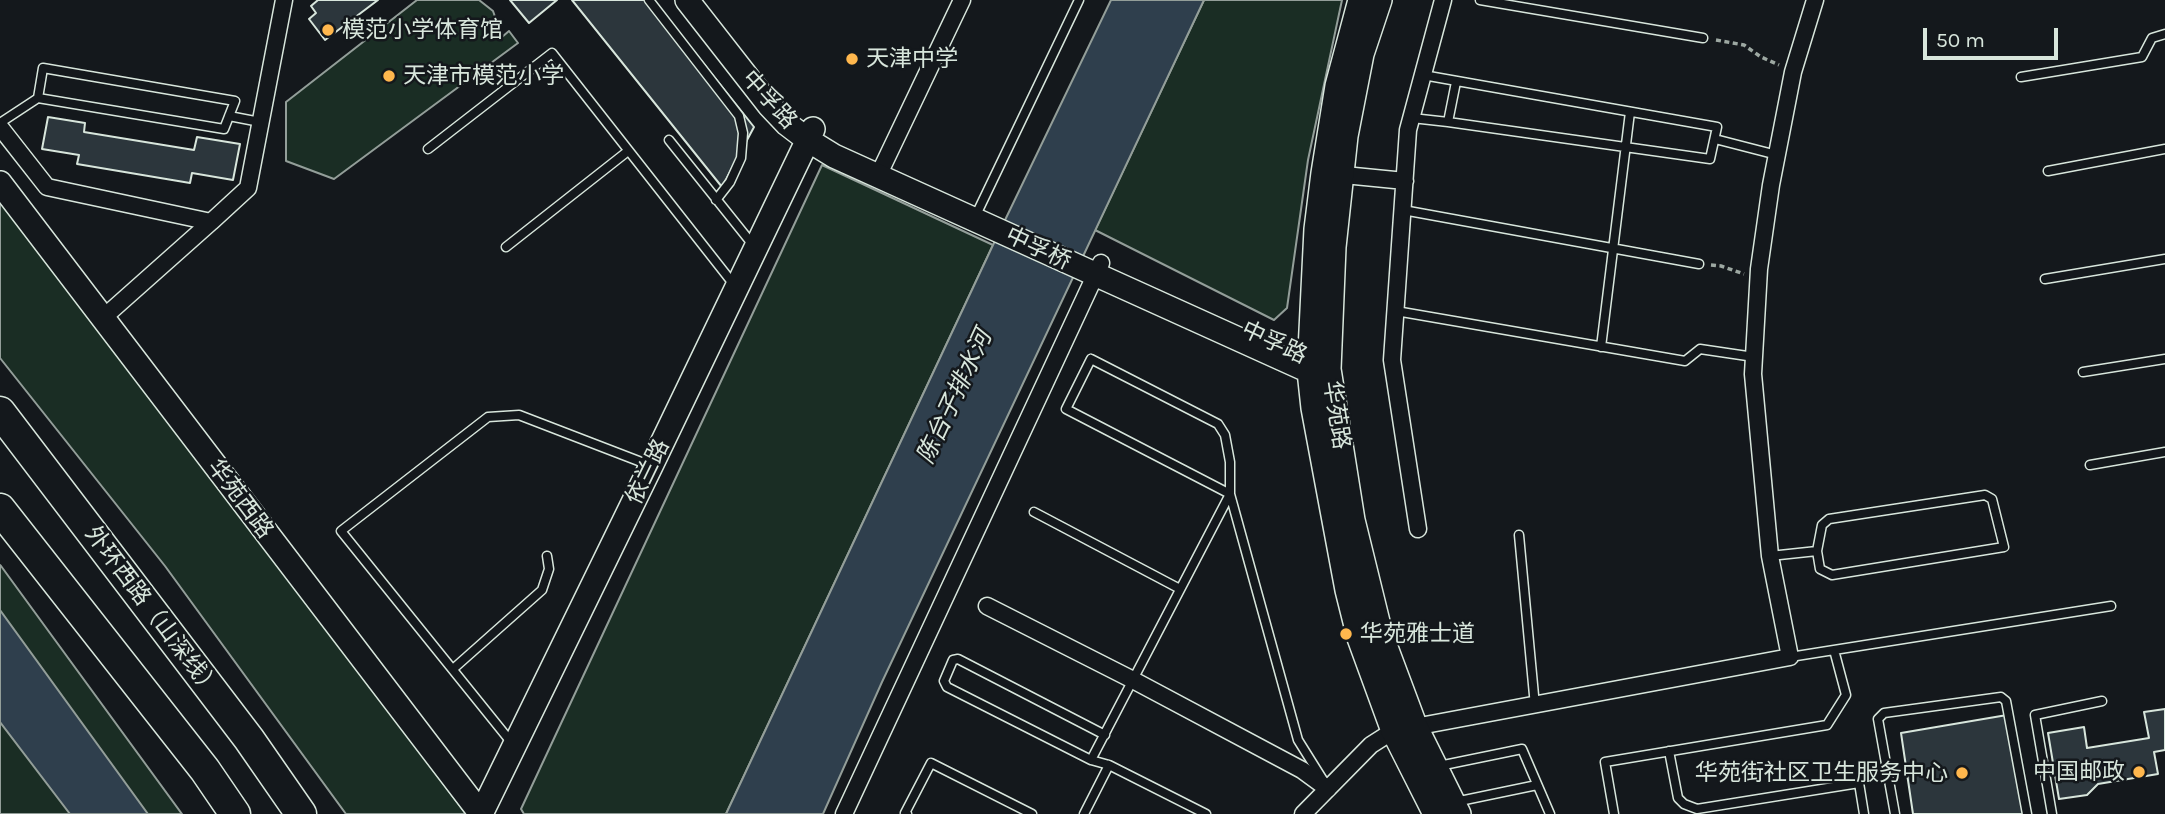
<!DOCTYPE html>
<html>
<head>
<meta charset="utf-8">
<style>
  body { margin:0 }
  #map { position:relative; width:2165px; height:814px; overflow:hidden; background:#14181c; font-family:Karla,sans-serif }
  canvas { display:block }
  .scale { position:absolute; left:1923px; top:28px; width:135px; height:32px; box-sizing:border-box; border:4px solid #d8e6dc; border-top:0; padding-left:9px; font-size:21px; line-height:24px; white-space:nowrap; color:#d8e6dc; -webkit-text-stroke:5px #14181c; paint-order:stroke }
</style>
</head>
<body>
<div id="map">
<canvas width="2165" height="814"></canvas>
<div class="scale">50 m</div>
</div>
<script>
const c = document.querySelector('canvas').getContext('2d');
c.lineJoin = 'round';
function paint(path, color) {
  c.fillStyle = color;
  c.fill(path, 'evenodd');
}
function poly(rows) {
  const path = new Path2D();
  for (const r of rows) {
    path.moveTo(r[0], r[1]);
    for (let i = 2; i < r.length; i += 2) path.lineTo(r[i], r[i + 1]);
  }
  return path;
}
function trace(path, color, width, dash) {
  c.strokeStyle = color;
  c.lineWidth = width;
  c.lineCap = dash ? 'butt' : 'round';
  c.setLineDash(dash || []);
  c.stroke(path);
}
function label(font, color, halo, rows, align = 'center') {
  c.font = font + ' Karla,"Noto Sans SC",sans-serif';
  c.lineWidth = 5;
  c.setLineDash([]);
  c.textBaseline = 'middle';
  c.strokeStyle = halo;
  c.fillStyle = color;
  for (const [text, x, y, turn = 0] of rows) {
    c.save();
    c.translate(x, y);
    c.rotate((+turn || 0) * Math.PI / 180);
    c.textAlign = isNaN(turn) ? turn : align;
    if (halo) c.strokeText(text, 0, 0);
    c.fillText(text, 0, 0);
    c.restore();
  }
}
const green = poly([
  [417,0,479,0,493,11,502,37,509,31,518,43,334,179,286,161,286,102,417,0],
  [1204,0,1342,0,1308,160,1287,308,1274,320,1095,230,1204,0],
  [822,165,993,245,726,814,524,814,521,809,822,165],
  [0,200,413,743,466,814,346,814,165,566,0,358,0,200],
  [0,565,1,566,182,814,0,814,0,565]
]);
paint(green, '#1a2d24');
trace(green, '#939e99', 2);
const water = poly([
  [1111,0,1204,0,882,682,823,814,726,814,993,245,1111,0],
  [0,610,148,814,70,814,0,722,0,610]
]);
paint(water, '#2f3f4d');
trace(water, '#939e99', 2);
const building = poly([
  [378,0,325,40,309,19,316,13,311,6,318,0,378,0],
  [510,0,557,0,529,23,510,0],
  [572,0,653,0,754,127,722,187,572,0],
  [48,117,85,123,84,132,194,150,197,137,240,144,233,180,192,173,190,183,77,164,79,155,42,149,48,117],
  [2165,709,2165,750,2154,752,2158,774,2098,784,2087,795,2059,799,2048,733,2084,727,2087,748,2149,738,2144,712,2165,709],
  [2007,715,2024,814,1913,814,1901,733,2007,715]
]);
paint(building, '#2c363c');
trace(building, '#d8e6dc', 2);
const lane = poly([
  [649,0,739,116,743,133,741,158,730,182,716,200],
  [1480,0,1703,38],
  [1423,75,1717,127,1710,159,1448,122,1456,82],
  [2021,77,2142,57,2152,38,2165,34],
  [229,116,260,122],
  [1412,118,1448,122],
  [0,123,38,98,224,129,235,101,43,68,38,98],
  [1715,139,1777,155],
  [669,140,753,245],
  [428,149,552,53,735,286],
  [2048,171,2165,149],
  [1403,210,1699,264],
  [975,217,1079,0],
  [506,247,628,151],
  [2045,279,2165,259],
  [1396,311,1685,361,1700,349,1754,357],
  [1601,347,1630,112],
  [1091,359,1218,424,1225,435,1230,462,1230,494,1066,409,1091,359],
  [2083,372,2165,359],
  [2090,465,2165,452],
  [1034,512,1180,589],
  [1519,535,1535,706],
  [1770,556,1817,551,1822,525,1829,519,1985,495,1992,499,2004,547,1832,575,1820,569,1817,551],
  [1790,657,2111,606],
  [453,669,542,590,549,569,547,556],
  [511,742,341,531,488,417,519,415,649,465],
  [1669,751,1678,798,1684,804,1697,809,1859,783,1864,814],
  [1091,760,947,687,944,681,953,660,958,659,1105,735],
  [1439,766,1522,749,1550,814],
  [1455,802,1537,785],
  [907,814,905,813,931,763,1032,814],
  [1084,814,1109,765],
  [1206,814,1109,765,1091,760,1230,494,1298,740,1323,780],
  [1614,814,1605,762,1827,725,1846,695,1834,650],
  [1895,814,1878,719,1884,713,2001,697,2006,701,2027,814],
  [2052,814,2035,715,2102,701]
]);
const street = poly([
  [0,127,47,187,211,222,248,188,284,0],
  [1334,174,1405,181],
  [878,176,962,0],
  [103,318,211,222],
  [1418,529,1392,360,1408,130,1443,0],
  [987,606,1133,680,1302,770,1328,789],
  [844,814,1101,263],
  [1303,814,1371,745,1393,731,1790,657,1770,556,1753,374,1759,269,1771,185,1793,72,1815,0]
]);
const secondary = poly([
  [687,0,769,105,787,124,808,140,834,156,1278,357,1309,371,1320,371],
  [1360,0,1337,86,1323,173,1316,229,1309,371,1313,408,1347,590,1359,638,1393,731,1435,814],
  [1380,0,1362,54,1346,136,1334,247,1329,369,1353,520,1381,634,1415,725,1459,814],
  [0,183,481,814],
  [481,814,651,466,813,129]
]);
const highway = poly([
  [0,412,249,739,301,814],
  [0,509,205,770,235,814]
]);
trace(lane, '#d8e6dc', 11);
trace(street, '#d8e6dc', 19);
trace(secondary, '#d8e6dc', 26);
trace(highway, '#d8e6dc', 33);
trace(poly([
  [1716,40,1744,45,1761,57,1779,65],
  [1711,265,1721,266,1744,274]
]), '#9da8a2', 3.5, [5, 3.5]);
trace(lane, '#14181c', 8);
trace(street, '#14181c', 16);
trace(secondary, '#14181c', 23);
trace(highway, '#14181c', 30);
for (const [x, y, r, color] of [
  [328,30,7,"#ffb74d"],
  [852,59,7,"#ffb74d"],
  [389,76,7,"#ffb74d"],
  [1346,634,7,"#ffb74d"],
  [2139,772,7,"#ffb74d"],
  [1962,773,7,"#ffb74d"]
]) {
  const dot = new Path2D();
  dot.arc(x, y, r, 0, 2 * Math.PI);
  c.fillStyle = color;
  c.fill(dot);
  trace(dot, '#14181c', 2.5);
}
label('23px', '#d8e6dc', '#14181c', [
  ["模范小学体育馆",342,30],
  ["天津中学",866,59],
  ["天津市模范小学",403,76],
  ["华苑雅士道",1360,634],
  ["中国邮政",2125,772,"right"],
  ["华苑街社区卫生服务中心",1948,773,"right"]
], 'left');
label('23px', '#d8e6dc', '#14181c', [
  ["中孚路",769,100,48],
  ["中孚桥",1038,249,25],
  ["中孚路",1274,343,25],
  ["华苑路",1336,415,81],
  ["依兰路",648,472,-64],
  ["华苑西路",240,499,53],
  ["外环西路（山深线）",152,612,53]
]);
label('italic 24px', '#d8e6dc', '#14181c', [
  ["陈台子排水河",955,397,-65]
]);
</script>
</body>
</html>
